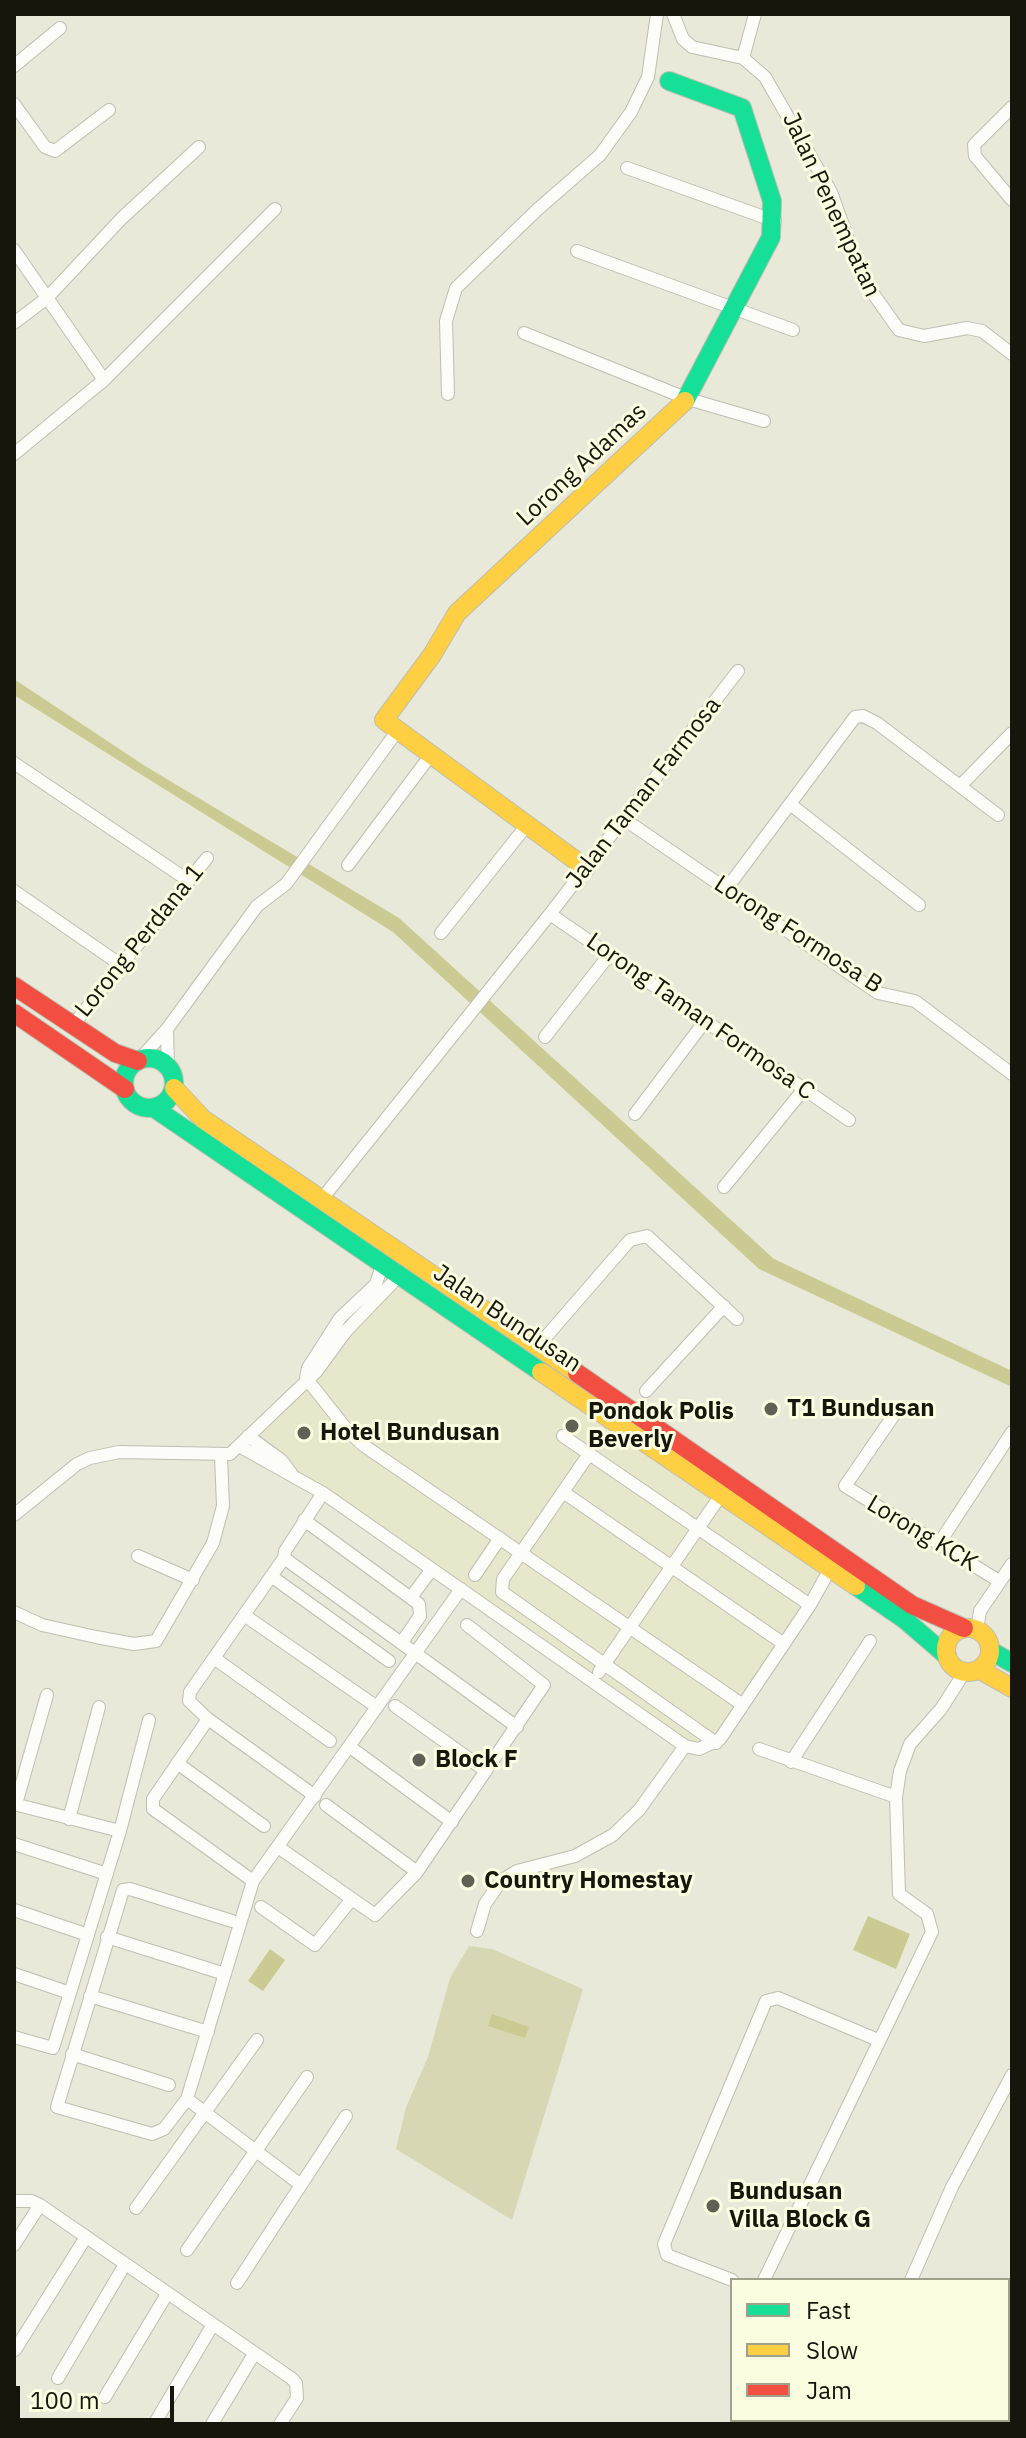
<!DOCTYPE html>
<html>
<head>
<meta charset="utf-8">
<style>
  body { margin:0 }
  #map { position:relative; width:1026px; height:2438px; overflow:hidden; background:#e9e9d9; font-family:"IBM Plex Sans",sans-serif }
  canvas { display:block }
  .frame { position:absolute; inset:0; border:16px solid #16160c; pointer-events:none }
  .legend { position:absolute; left:730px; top:2278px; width:280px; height:144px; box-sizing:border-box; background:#fcfde0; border:2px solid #a0a18b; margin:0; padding:10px 14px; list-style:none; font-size:24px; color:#16160c }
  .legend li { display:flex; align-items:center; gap:16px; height:40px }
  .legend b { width:40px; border:2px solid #a0a18b }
  .scale { position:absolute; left:16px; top:2386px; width:158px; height:36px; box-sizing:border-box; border:4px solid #16160c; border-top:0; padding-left:10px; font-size:24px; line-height:28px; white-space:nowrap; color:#16160c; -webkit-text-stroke:6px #fcfde0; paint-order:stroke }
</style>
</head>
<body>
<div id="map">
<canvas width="1026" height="2438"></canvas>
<div class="frame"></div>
<ul class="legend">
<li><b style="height:10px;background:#16e098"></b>Fast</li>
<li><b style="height:10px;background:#ffcf43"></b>Slow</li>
<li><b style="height:10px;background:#f24e42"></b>Jam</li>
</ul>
<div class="scale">100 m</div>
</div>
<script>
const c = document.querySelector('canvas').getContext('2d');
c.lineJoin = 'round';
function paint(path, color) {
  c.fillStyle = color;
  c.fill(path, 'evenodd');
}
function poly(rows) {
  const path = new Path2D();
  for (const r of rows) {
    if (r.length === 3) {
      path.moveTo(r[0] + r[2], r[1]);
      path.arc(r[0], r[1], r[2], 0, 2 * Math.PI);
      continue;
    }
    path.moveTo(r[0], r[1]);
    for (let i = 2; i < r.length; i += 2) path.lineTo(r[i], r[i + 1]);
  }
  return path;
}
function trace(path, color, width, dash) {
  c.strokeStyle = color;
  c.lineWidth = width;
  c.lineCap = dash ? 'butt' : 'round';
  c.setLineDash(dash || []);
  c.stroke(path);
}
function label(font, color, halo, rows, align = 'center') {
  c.font = font + ' "IBM Plex Sans",sans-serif';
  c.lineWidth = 6;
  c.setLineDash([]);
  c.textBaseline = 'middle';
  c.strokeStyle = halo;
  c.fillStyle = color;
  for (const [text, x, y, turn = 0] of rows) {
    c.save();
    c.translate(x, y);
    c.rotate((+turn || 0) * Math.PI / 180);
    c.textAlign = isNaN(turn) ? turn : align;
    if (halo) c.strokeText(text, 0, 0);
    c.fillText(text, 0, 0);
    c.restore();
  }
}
paint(poly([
  [400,1275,830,1569,720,1739,699,1749,248,1443]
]), '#e7e7cc');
paint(poly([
  [469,1946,492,1949,583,1989,512,2220,396,2149,406,2107,428,2057,450,1978]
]), '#d7d7b3');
paint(poly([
  [14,679,145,766,399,918,774,1259,1012,1371,1012,1387,759,1269,393,932,14,695],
  [868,1916,910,1934,896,1969,853,1950],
  [270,1949,285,1960,263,1991,248,1981],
  [492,2014,529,2027,525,2038,488,2026]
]), '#cbca92');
const street = poly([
  [673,14,683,39,692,47,743,58,765,77,831,192,862,278,899,330,924,336,967,328,982,331,1012,354],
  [743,58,755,14],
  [14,66,60,28],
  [14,104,45,147,55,151,109,110],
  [1012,107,974,145,975,156,1012,200],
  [627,168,775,221],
  [14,250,104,380],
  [577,251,793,330],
  [14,323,47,298,122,218,199,147],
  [524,333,688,399,764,421],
  [448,394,446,321,456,288,538,209,600,155,631,112,648,77,657,14],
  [14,454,104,380,275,209],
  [14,763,189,881],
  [960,786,1012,733],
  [790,804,919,905],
  [624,819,878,993,915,1001,1012,1074],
  [348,865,430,756],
  [727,888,855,717,863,716,877,723,998,815],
  [14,891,121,965],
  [550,914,849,1120],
  [441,933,527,825],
  [73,1025,207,858],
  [167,1029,168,1067],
  [545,1037,609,955],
  [138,1061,167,1029,257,906,286,884,398,730],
  [635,1114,705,1021],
  [724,1187,804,1089],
  [321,1200,550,914,738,671],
  [383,1262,376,1284,340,1318,308,1368,306,1378,348,1431,363,1445,743,1705],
  [538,1346,630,1240,647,1236,737,1319],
  [646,1391,724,1306],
  [898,1409,845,1486,999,1581],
  [248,1436,281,1460,291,1473],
  [563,1436,810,1605],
  [239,1446,323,1493,685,1746,699,1749,720,1739,810,1605,830,1569],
  [589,1454,503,1579,502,1592,716,1743],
  [563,1492,784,1644],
  [323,1493,285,1551,284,1558,517,1727],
  [14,1515,77,1464,90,1458,119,1452,230,1454,316,1372,346,1331,400,1275],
  [304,1520,419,1604,420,1616,402,1642],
  [938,1545,1012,1432],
  [138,1556,193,1580],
  [284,1558,190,1692,189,1701,208,1719,315,1796],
  [475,1575,500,1538],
  [271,1576,389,1661],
  [412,1596,432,1569],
  [14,1612,42,1625,96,1637,134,1644,156,1641,213,1543,223,1506,221,1456],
  [244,1615,377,1707],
  [977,1630,980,1611,1012,1564],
  [214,1658,330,1741],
  [599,1672,721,1495],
  [395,1706,486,1771],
  [208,1719,153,1799,153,1809,253,1881],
  [350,1747,452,1822],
  [759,1749,896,1797],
  [791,1762,870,1641],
  [177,1763,264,1826],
  [14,1804,120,1831],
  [16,1804,47,1695],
  [326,1805,417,1872],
  [69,1819,99,1707],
  [14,1844,107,1874],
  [278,1847,375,1915,417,1872,544,1685,467,1625],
  [261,1907,315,1945,351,1900],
  [14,1910,88,1935],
  [232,1921,130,1889,123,1890,57,2107,152,2134,164,2129,187,2099,253,1881,461,1589],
  [477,1931,485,1904,501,1881,517,1871,575,1856,613,1835,639,1810,685,1746],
  [107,1937,225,1974],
  [14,1974,70,1993],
  [90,1996,208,2032],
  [14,2037,53,2048,120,1831,149,1720],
  [72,2054,169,2085],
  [187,2099,301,2185],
  [14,2201,31,2201,40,2205,291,2378,296,2383,297,2398,280,2424],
  [136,2208,257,2040],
  [14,2245,40,2205],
  [187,2250,307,2077],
  [732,2280,667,2255,664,2244,766,2001,778,1998,878,2040],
  [764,2280,932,1932,927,1914,899,1894,896,1797,900,1771,910,1744,941,1709,964,1673],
  [911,2280,952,2187,1012,2075],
  [237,2283,346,2116],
  [15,2350,86,2237],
  [58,2378,124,2266],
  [105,2397,167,2294],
  [156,2421,212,2326],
  [212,2424,254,2354],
  [859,2424,859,2420]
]);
const fast = poly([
  [669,81,742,108,772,201,771,237,685,401],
  [149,1083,25],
  [154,1108,541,1372],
  [856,1586,904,1619,947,1656],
  [991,1651,1012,1663]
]);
const slow = poly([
  [586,868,384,720,432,655,457,613,685,401],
  [174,1088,203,1119,577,1373],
  [541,1372,856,1586],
  [968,1650,22],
  [980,1670,1012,1688]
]);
const jam = poly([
  [14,986,115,1053,138,1061],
  [14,1013,125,1089],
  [577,1373,912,1605,964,1628]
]);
trace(street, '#bebeb1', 14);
trace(fast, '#bebeb1', 20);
trace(slow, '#bebeb1', 20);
trace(jam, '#bebeb1', 20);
trace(street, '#fcfcf9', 12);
trace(fast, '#16e098', 18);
trace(slow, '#ffcf43', 18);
trace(jam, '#f24e42', 18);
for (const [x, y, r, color] of [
  [771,1409,8,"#606054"],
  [572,1426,8,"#606054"],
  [304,1433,8,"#606054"],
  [419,1760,8,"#606054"],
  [468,1881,8,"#606054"],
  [713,2206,8,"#606054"]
]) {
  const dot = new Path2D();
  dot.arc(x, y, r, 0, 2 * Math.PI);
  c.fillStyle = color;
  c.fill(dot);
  trace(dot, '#fcfde0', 3);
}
label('24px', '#16160c', '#fcfde0', [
  ["Jalan Penempatan",831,205,65],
  ["Lorong Adamas",582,465,-43],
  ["Jalan Taman Farmosa",644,793,-52],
  ["Lorong Formosa B",798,935,33],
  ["Lorong Perdana 1",140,941,-51],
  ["Lorong Taman Formosa C",700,1017,35],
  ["Jalan Bundusan",507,1319,34],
  ["Lorong KCK",922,1534,31]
]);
label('bold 24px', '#16160c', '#fcfde0', [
  ["T1 Bundusan",787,1409],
  ["Pondok Polis",588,1412],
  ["Beverly",588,1440],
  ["Hotel Bundusan",320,1433],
  ["Block F",435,1760],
  ["Country Homestay",484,1881],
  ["Bundusan",729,2192],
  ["Villa Block G",729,2220]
], 'left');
</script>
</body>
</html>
